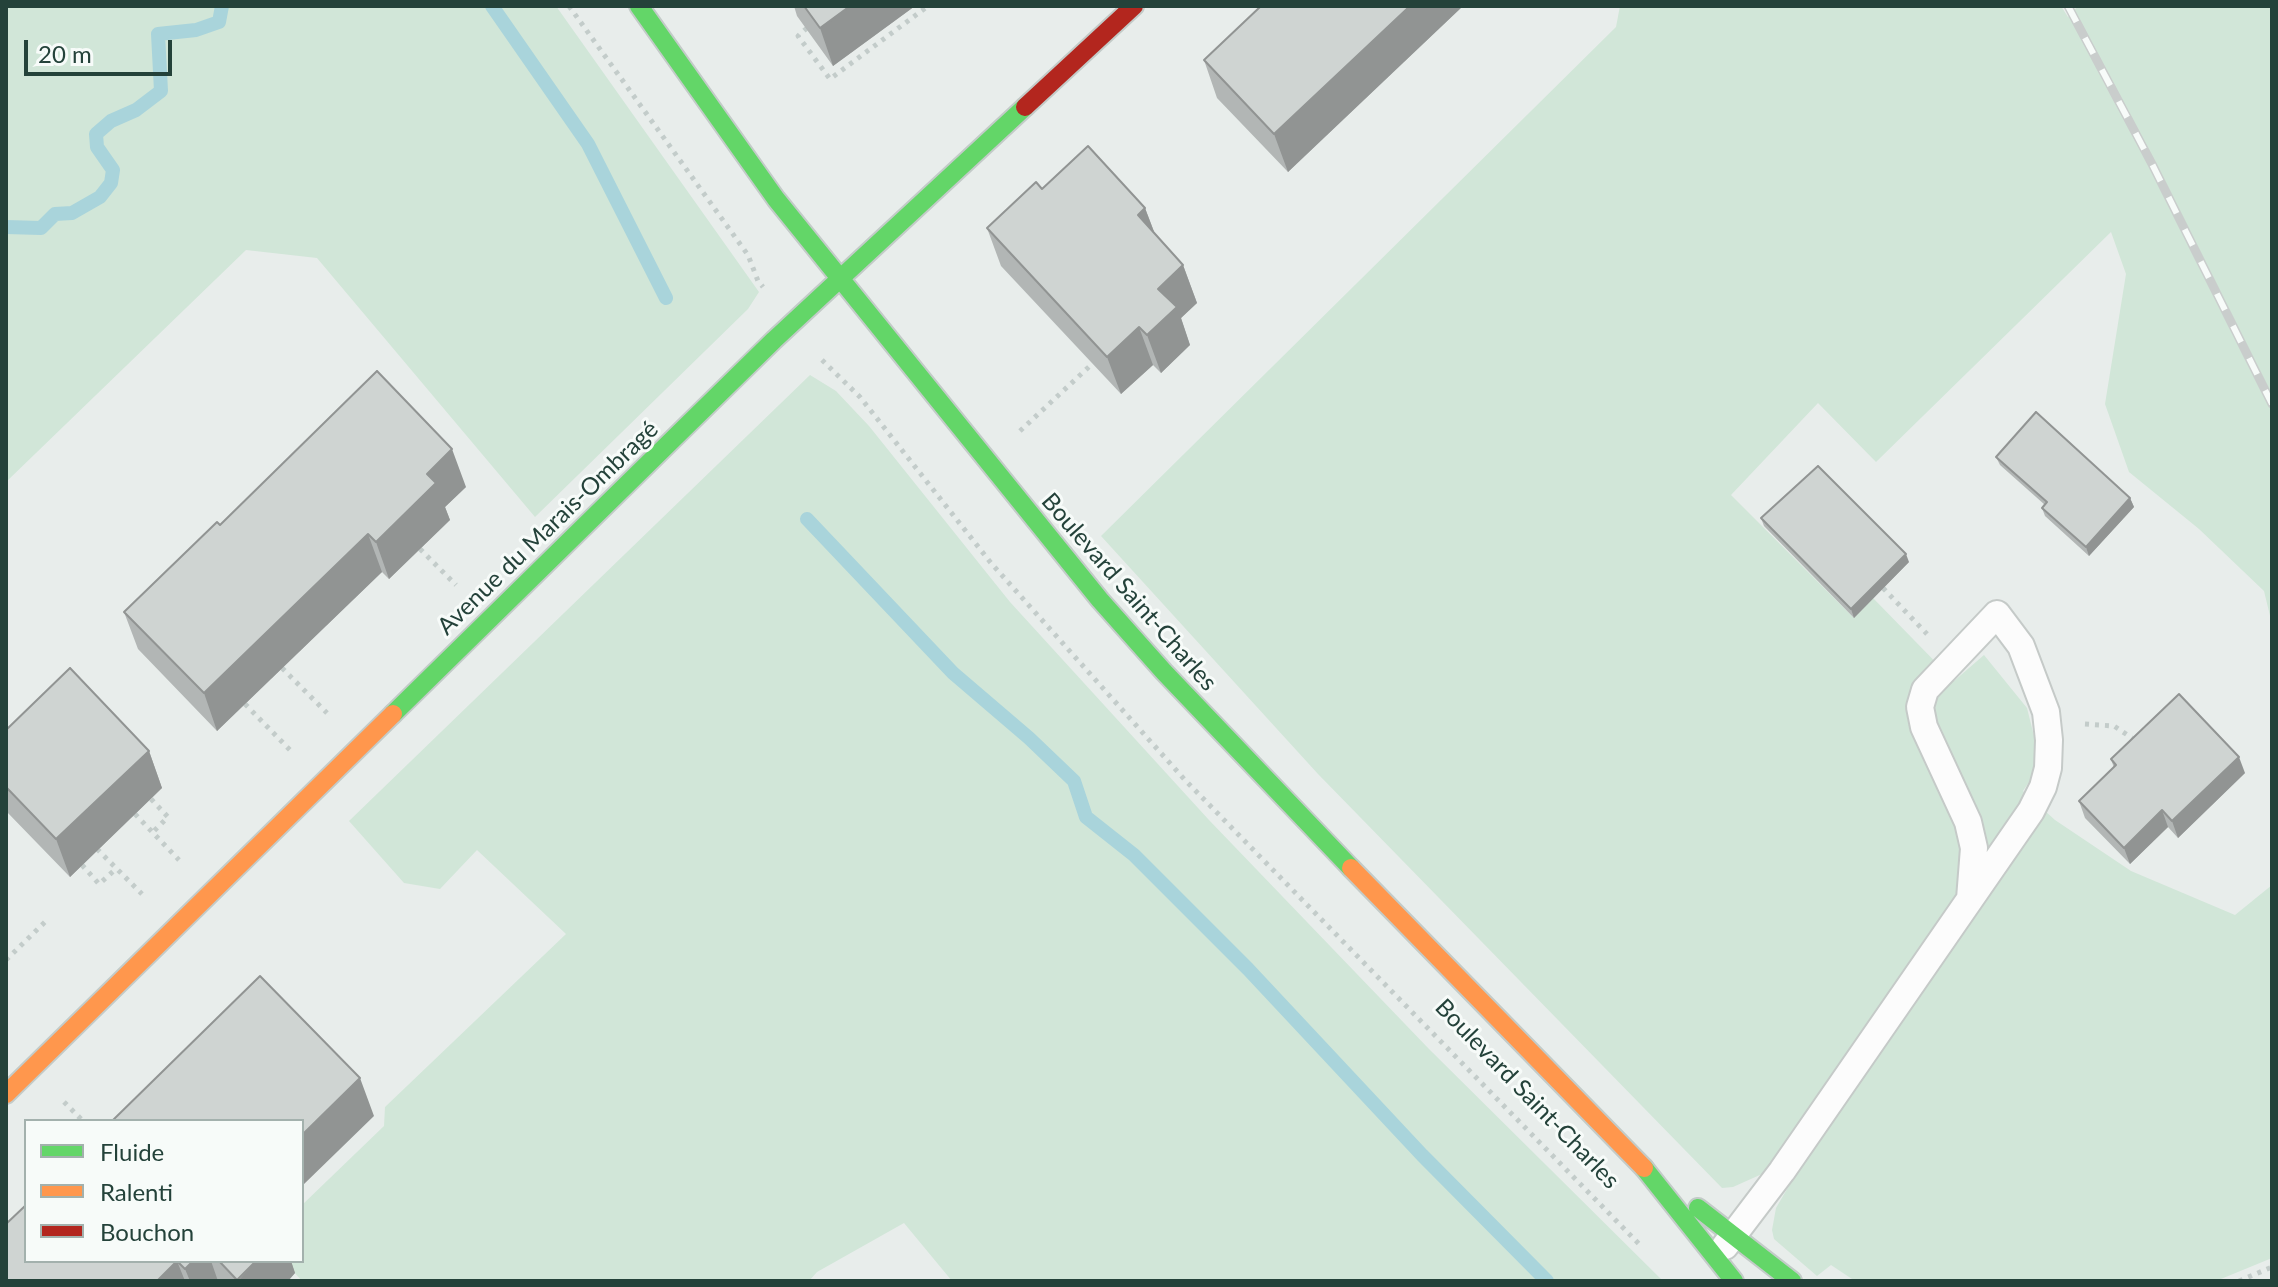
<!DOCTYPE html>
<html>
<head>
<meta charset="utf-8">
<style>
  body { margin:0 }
  #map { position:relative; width:2278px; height:1287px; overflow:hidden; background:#e8edeb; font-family:Lato,sans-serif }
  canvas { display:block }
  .frame { position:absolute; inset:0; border:8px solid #24423a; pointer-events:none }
  .legend { position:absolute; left:24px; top:1119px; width:280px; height:144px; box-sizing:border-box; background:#f7fbf9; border:2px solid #a3b1ad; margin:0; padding:10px 14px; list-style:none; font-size:24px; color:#24423a }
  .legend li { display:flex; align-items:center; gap:16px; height:40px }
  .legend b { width:40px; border:2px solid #a3b1ad }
  .scale { position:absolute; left:24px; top:40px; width:148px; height:36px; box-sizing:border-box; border:4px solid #24423a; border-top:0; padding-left:10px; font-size:24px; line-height:28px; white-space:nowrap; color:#24423a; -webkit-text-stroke:6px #f7fbf9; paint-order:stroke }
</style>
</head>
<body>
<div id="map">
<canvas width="2278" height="1287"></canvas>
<div class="frame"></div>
<ul class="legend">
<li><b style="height:10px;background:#63d668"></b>Fluide</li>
<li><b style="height:10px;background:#ff974d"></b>Ralenti</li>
<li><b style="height:10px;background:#b3261e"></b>Bouchon</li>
</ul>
<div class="scale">20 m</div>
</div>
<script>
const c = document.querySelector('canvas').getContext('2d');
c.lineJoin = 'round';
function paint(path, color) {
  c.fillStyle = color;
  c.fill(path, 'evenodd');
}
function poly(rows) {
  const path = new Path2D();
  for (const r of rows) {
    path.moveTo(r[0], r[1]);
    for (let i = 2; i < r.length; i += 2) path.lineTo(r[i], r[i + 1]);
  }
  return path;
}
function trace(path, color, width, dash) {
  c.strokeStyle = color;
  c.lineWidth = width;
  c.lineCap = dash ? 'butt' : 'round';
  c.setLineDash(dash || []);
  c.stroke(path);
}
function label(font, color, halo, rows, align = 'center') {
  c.font = font + ' Lato,sans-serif';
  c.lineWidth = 6;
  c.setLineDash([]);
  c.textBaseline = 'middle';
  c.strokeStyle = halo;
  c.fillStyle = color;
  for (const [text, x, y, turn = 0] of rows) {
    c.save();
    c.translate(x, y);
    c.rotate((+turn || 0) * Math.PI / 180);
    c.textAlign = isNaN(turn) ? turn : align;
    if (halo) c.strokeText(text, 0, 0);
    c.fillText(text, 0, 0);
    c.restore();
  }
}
paint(poly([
  [6,6,556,6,759,292,748,309,535,517,317,258,246,250,6,482],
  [1620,6,2061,6,2068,17,2078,6,2272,6,2272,624,2264,591,2199,529,2129,472,2105,404,2126,274,2111,232,1876,462,1818,403,1731,495,1853,617,1873,598,1954,681,1984,655,2027,708,2041,764,2023,791,2055,820,2131,871,2235,915,2272,885,2272,1258,2216,1281,1855,1281,1831,1265,1817,1276,1774,1239,1772,1230,1776,1208,1797,1172,1780,1157,1762,1174,1733,1187,1722,1188,1318,774,1101,536,1616,27],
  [810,375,836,391,869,426,1010,602,1209,820,1429,1049,1663,1281,952,1281,904,1223,817,1272,809,1281,302,1281,284,1261,302,1261,302,1205,384,1126,385,1107,566,934,477,850,440,889,404,883,349,821]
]), '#d1e6d8');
trace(poly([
  [492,6,588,144,666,298],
  [6,227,41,228,55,214,72,213,100,197,111,183,113,170,97,147,96,134,111,121,136,110,161,91,158,34,196,30,219,22,222,6],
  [807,519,953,673,1029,738,1074,781,1086,817,1134,855,1248,969,1422,1155,1547,1281]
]), '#a9d4db', 14);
const lane = poly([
  [1725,1246,1782,1171,2031,811,2043,787,2048,768,2049,740,2046,712,2021,646,1997,614,1925,690,1920,707,1924,727,1968,822,1974,848,1970,899]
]);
const fast = poly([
  [639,6,776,199,1100,600,1164,672,1351,868],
  [393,714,774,340,1025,107],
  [1644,1168,1734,1281],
  [1698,1208,1792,1281]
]);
const slow = poly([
  [1351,868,1644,1168],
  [6,1094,393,714]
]);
const jam = poly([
  [1025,107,1134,6]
]);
trace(lane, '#c5cac8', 30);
trace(fast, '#c3cbc8', 22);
trace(slow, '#c3cbc8', 22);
trace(jam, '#c3cbc8', 22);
trace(poly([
  [569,6,748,255,758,281,763,287],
  [807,28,798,36,830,79,928,6],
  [822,360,860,397,991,563,1185,780,1640,1245],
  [1020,431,1092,364],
  [420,549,456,585],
  [1883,588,1927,634],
  [282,668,327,713],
  [245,704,291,751],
  [2085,724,2114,726,2132,738],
  [151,799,168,817,152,833],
  [135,814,179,860],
  [97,849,142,894],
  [82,865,99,884,117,868],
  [6,960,46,921],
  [64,1102,83,1121],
  [2239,1281,2272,1267]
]), '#c3ccca', 5, [4, 6]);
trace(lane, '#fcfcfc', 26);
trace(fast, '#63d668', 18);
trace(slow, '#ff974d', 18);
trace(jam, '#b3261e', 18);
const rail = poly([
  [2068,6,2152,164,2272,404]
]);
trace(rail, '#c9cdcc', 9);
trace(rail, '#f7fbf9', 6, [18]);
paint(poly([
  [794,6,915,6,833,66,797,16],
  [1261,6,1463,6,1288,172,1217,98,1204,60],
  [1042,189,1145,208,1155,234,1183,265,1197,303,1181,318,1190,345,1161,373,1153,365,1121,394,1001,266,987,228],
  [1996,457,2130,498,2134,507,2089,556,2045,516,2042,508,2045,505,2000,465],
  [466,487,445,507,450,520,389,579,382,572,217,731,138,649,124,612,220,525],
  [1761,518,1909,562,1854,618,1764,526],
  [6,730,149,751,162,788,70,877,6,811],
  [2111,759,2245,773,2178,838,2168,827,2130,864,2085,818,2079,801,2114,768],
  [26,1261,291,1261,295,1273,288,1281,6,1281]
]), '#b2b6b5');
paint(poly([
  [850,6,915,6,833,66,820,28],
  [1410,6,1463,6,1288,172,1274,134],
  [1145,208,1159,245,1138,215],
  [1183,265,1197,303,1181,318,1190,345,1161,373,1147,335,1158,289],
  [1139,327,1153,365,1121,394,1107,357],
  [452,449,466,487,445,507,450,520,389,579,376,542,427,474],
  [2130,498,2134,507,2089,556,2086,547],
  [368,534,382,572,217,731,204,693],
  [1906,554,1909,562,1854,618,1851,609],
  [149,751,162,788,70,877,56,839],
  [2239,757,2245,773,2178,838,2172,821],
  [2162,810,2168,827,2130,864,2124,848],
  [360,1078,374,1116,302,1186,302,1135],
  [177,1261,185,1281,157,1281],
  [193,1261,211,1261,218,1281,190,1281,185,1269],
  [256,1261,291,1261,295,1273,288,1281,238,1281]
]), '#919493');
const building = poly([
  [804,6,850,6,820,28,804,6],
  [1261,6,1410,6,1274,134,1204,60,1261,6],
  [1088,146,1145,208,1138,215,1183,265,1158,289,1177,307,1147,335,1139,327,1107,357,987,228,1036,182,1042,189,1088,146],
  [377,371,452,449,427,474,436,483,376,542,368,534,204,693,124,612,217,522,220,525,377,371],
  [2036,412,2130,498,2086,547,2042,508,2047,502,1996,457,2036,412],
  [1818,466,1906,554,1851,609,1761,518,1818,466],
  [70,668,149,751,56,839,6,787,6,730,70,668],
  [2179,694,2239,757,2172,821,2162,810,2124,848,2079,801,2116,765,2111,759,2179,694],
  [260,976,360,1078,302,1135,302,1121,112,1121,260,976],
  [26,1205,26,1261,193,1261,185,1269,177,1261,157,1281,6,1281,6,1224,26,1205],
  [219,1261,256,1261,237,1280,219,1261]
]);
paint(building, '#cfd4d2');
trace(building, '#919493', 2);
label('24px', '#24423a', '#f7fbf9', [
  ["Avenue du Marais-Ombragé",548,528,-44],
  ["Boulevard Saint-Charles",1129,592,49],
  ["Boulevard Saint-Charles",1527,1094,46]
]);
</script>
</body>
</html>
